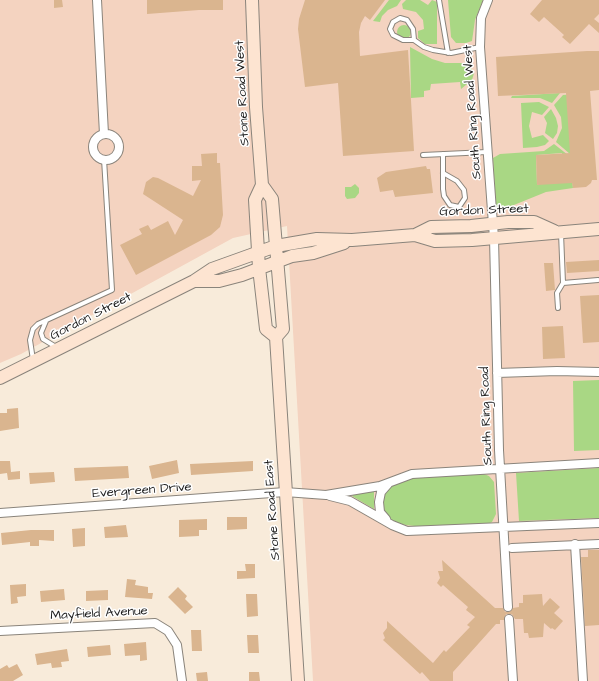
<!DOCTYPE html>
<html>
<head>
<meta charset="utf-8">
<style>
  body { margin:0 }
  canvas { display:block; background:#f8ebda }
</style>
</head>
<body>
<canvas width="599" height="681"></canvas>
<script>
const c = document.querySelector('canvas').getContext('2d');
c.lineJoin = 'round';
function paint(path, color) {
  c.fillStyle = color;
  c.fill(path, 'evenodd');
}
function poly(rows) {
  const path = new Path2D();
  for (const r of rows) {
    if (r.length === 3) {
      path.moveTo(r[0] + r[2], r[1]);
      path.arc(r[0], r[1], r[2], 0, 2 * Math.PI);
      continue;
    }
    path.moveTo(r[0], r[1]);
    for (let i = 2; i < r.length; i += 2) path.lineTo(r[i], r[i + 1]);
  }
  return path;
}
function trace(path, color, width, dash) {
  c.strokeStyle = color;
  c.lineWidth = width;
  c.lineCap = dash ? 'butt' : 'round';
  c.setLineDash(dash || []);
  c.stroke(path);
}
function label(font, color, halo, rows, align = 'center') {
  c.font = font + ' "Architects Daughter",sans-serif';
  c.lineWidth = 3;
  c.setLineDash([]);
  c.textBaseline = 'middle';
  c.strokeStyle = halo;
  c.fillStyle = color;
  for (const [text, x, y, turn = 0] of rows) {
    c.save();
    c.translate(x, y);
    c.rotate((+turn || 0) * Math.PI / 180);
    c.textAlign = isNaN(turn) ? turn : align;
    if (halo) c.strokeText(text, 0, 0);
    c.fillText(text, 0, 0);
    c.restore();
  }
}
paint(poly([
  [0,0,599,0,599,681,313,681,287,226,233,238,21,354,0,363]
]), '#f4d3c0');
paint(poly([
  [389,0,401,0,397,6,388,10,382,16,380,22,373,21],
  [406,0,420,0,428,5,432,0,437,2,437,44,425,44,418,38,418,31,424,29,423,20,416,12,403,9,402,4],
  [448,0,483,0,475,20,472,41,466,43,456,43,451,37],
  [404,32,7],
  [410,47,432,59,445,63,463,63,469,65,474,73,472,80,461,89,460,82,431,84,430,90,424,91,424,97,411,98],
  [560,93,552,103,540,98,511,98,512,96],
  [577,94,570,154,556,142,562,128,561,117,554,105,563,95],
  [539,102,549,107,542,115,532,112,529,126,532,138,543,135,549,141,545,145,537,147,523,148,521,103],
  [551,109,556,118,558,126,557,133,553,139,545,133,547,123,544,117],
  [554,144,568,155,563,166,562,153,536,155,537,185,571,171,573,188,546,192,509,207,496,208,493,158,500,154,544,151],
  [355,184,359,188,359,193,355,198,347,199,345,196,345,187,351,187],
  [599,380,599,450,574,451,573,381],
  [599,468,599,518,519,521,516,473],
  [484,474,489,476,494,482,496,514,492,522,488,524,423,527,406,525,394,522,386,515,382,509,382,495,389,487,411,478],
  [374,491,374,509,352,496,353,495]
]), '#a9d784');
paint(poly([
  [54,0,62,0,63,7,54,8],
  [147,0,223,0,223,10,199,10,147,14],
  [305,0,385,0,370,20,365,16,361,23,359,32,360,56,408,50,414,151,343,156,338,83,305,87,298,29,299,19],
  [542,0,599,0,599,14,594,19,599,23,599,33,589,24,570,44,562,37,564,35,544,17,539,22,530,14],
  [587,51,599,51,599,90,590,91,597,180,592,180,591,183,586,187,573,188,572,183,537,185,536,155,570,153,566,93,498,96,496,57],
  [217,153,217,163,220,163,223,215,220,227,211,235,136,275,120,245,142,234,139,229,148,225,151,230,168,221,175,235,183,220,143,194,146,182,153,177,158,178,193,196,201,180,192,181,192,166,202,166,201,154],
  [426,166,427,169,430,169,433,193,395,197,393,190,380,192,377,178,386,172],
  [599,260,599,271,567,273,566,262],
  [544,263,553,263,555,290,546,291],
  [599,295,599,342,583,343,580,296],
  [563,326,565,358,543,359,542,327],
  [18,408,19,428,0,431,0,413,7,413,7,409],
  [177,460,179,473,152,479,149,466],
  [0,461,10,461,11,472,20,471,20,479,8,480,7,473,0,474],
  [253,461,253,471,191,475,190,464],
  [128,466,129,478,75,481,74,468],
  [54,472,55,482,30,484,29,473],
  [227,517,247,517,247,529,227,530],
  [207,519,207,530,199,530,199,536,179,537,179,520],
  [126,525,128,537,105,538,104,527],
  [85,528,85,546,73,547,72,529],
  [31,530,54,530,54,541,39,540,39,546,30,546,30,542,2,545,1,533],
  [588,550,599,550,599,625,585,626,581,557,588,557],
  [442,560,495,608,503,608,505,612,509,612,513,608,519,607,519,603,523,603,523,595,542,594,543,606,550,598,560,607,554,613,563,621,555,630,552,628,551,629,544,623,543,637,529,638,528,633,524,633,523,619,515,619,512,614,506,614,504,620,500,620,500,624,496,624,453,672,453,681,430,681,422,672,420,674,383,640,385,638,383,633,387,628,387,621,433,663,444,650,446,652,470,627,467,625,475,617,466,610,468,607,443,585,441,587,437,583,440,578,438,571,443,571],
  [245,564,255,564,255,578,237,579,237,571,246,571],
  [127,579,136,580,135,585,148,587,148,593,153,593,152,599,125,597],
  [26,584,26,596,17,597,18,603,11,604,10,585],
  [178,587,187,596,185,599,193,607,185,614,168,597],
  [64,589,65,600,41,602,40,591],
  [108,590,108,600,86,601,86,591],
  [246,594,257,594,258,616,247,617],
  [191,630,201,630,202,651,192,651],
  [247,635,258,635,259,653,248,653],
  [146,642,147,660,140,661,140,655,125,656,124,644],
  [110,645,111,655,88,657,87,647],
  [67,649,69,661,61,662,62,667,52,668,51,663,37,665,35,654],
  [17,664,23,675,13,681,0,681,0,669,7,665,9,668],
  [207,672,208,681,197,681,196,673],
  [249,672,259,672,260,681,249,681]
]), '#dab58f');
const lane = poly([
  [439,0,448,53],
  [414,40,403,40,393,35,390,29,393,22,400,18,407,20,413,29,414,40,424,47,433,50,451,53,480,47],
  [443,154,443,189,444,196,450,205,459,207,465,198,464,190,457,181,443,173],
  [423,155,487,152],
  [563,283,598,280],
  [558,308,557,293,563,283,561,233],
  [46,321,41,333,43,339,56,347],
  [33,360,30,340,33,329,38,324,112,290,104,159]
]);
const street = poly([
  [97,0,104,134],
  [488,0,481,18,480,47,494,238,499,450,508,607],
  [106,147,13],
  [497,373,557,371,599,372],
  [330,496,350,501,392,525,407,531,599,523],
  [0,513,285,492,326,495,380,486,412,474,599,463],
  [386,519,380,512,379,502,381,492,388,484],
  [575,544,583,681],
  [512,548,599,544],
  [509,619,513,681],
  [0,631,155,623,168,631,177,645,182,681]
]);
const secondary = poly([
  [252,0,256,107,262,185,255,200,259,268,266,329,276,337,298,681],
  [262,185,272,199,283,329,276,337],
  [415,235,435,241,472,240,599,229],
  [194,281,219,281,242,275,292,256,313,253,344,243],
  [0,378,194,281,212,269,276,246,317,239,352,240,415,235,431,227,471,226,508,222,534,222,554,231]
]);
trace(lane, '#8a847b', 6);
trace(street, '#8a847b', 10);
trace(secondary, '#8a847b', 14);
trace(lane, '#fff', 4);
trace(street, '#fff', 8);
trace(secondary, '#fde4d1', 12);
label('13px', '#1c1c1c', '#fff', [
  ["Stone Road West",243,93,-93],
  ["South Ring Road West",473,112,-94],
  ["Gordon Street",484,211,-2],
  ["Gordon Street",91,317,-27],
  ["South Ring Road",487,416,-92],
  ["Evergreen Drive",142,491,-4],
  ["Stone Road East",273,510,-94],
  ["Mayfield Avenue",99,614,-3]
]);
</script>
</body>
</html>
